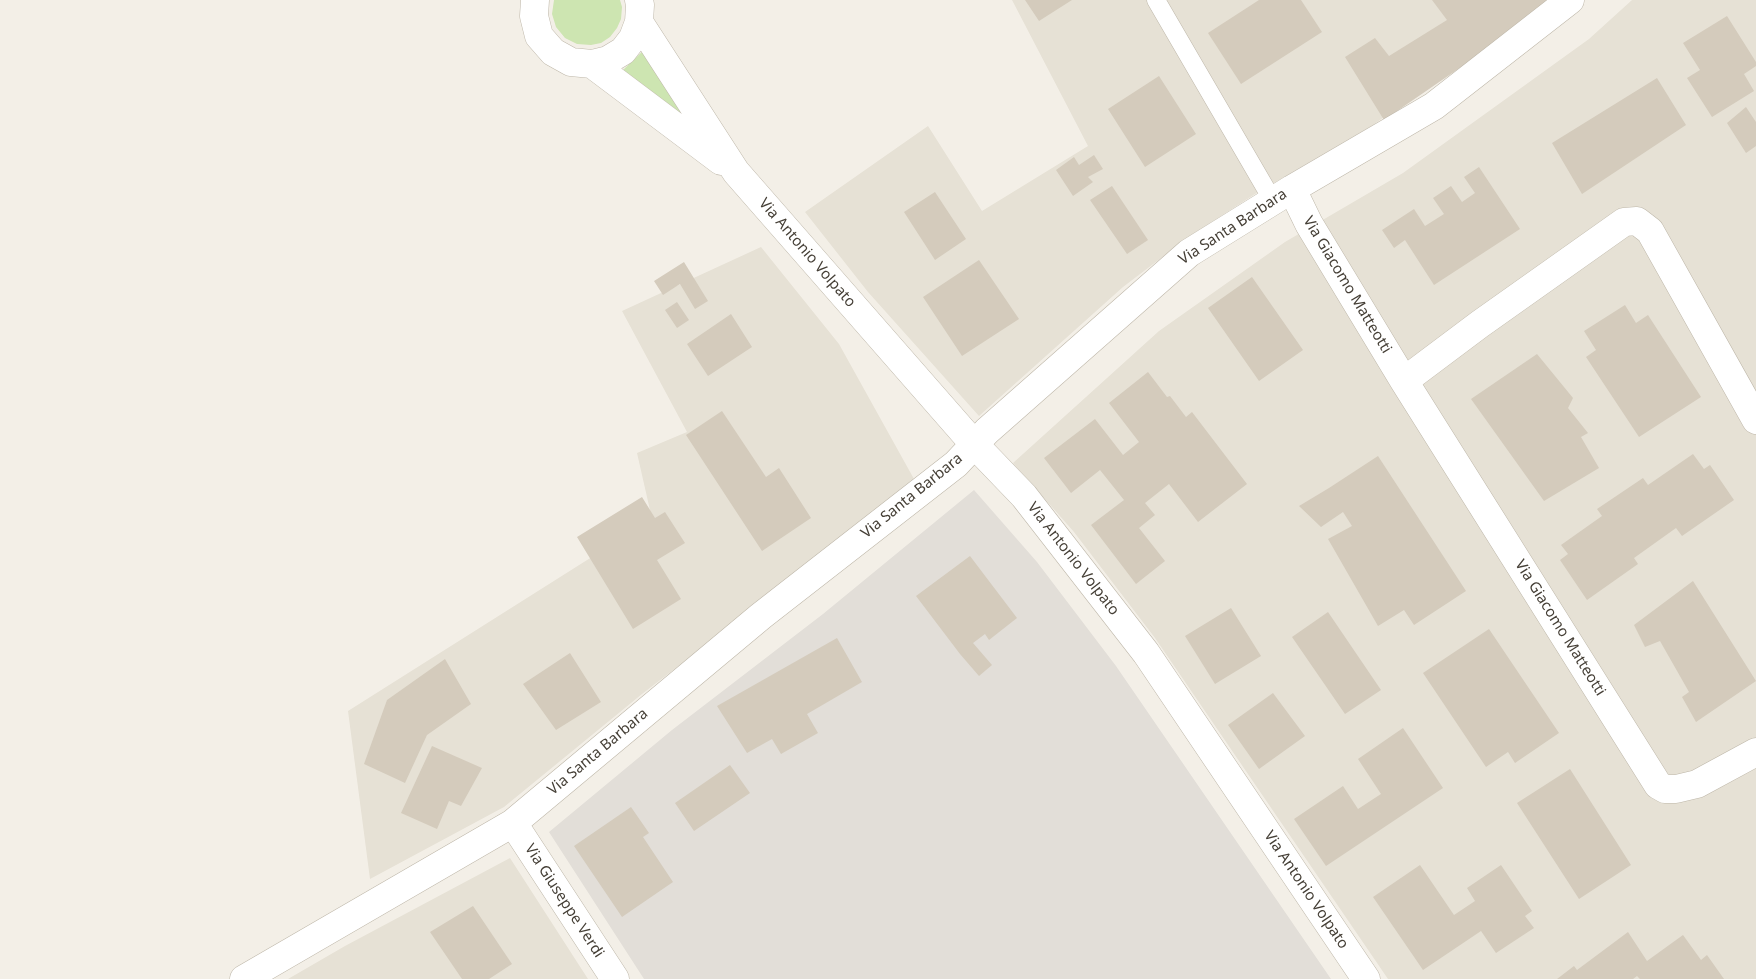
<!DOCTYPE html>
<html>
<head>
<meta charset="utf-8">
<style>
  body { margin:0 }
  canvas { display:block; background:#f3efe7 }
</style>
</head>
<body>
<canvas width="1756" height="979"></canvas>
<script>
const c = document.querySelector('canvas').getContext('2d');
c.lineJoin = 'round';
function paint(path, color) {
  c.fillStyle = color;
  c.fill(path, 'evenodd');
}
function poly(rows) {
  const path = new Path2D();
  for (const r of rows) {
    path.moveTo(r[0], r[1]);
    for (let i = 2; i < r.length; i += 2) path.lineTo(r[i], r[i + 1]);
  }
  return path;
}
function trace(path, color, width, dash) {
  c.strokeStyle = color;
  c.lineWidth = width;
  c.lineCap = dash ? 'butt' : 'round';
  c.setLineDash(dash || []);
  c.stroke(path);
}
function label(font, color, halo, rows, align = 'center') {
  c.font = font + ' "Noto Sans",sans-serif';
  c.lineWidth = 4;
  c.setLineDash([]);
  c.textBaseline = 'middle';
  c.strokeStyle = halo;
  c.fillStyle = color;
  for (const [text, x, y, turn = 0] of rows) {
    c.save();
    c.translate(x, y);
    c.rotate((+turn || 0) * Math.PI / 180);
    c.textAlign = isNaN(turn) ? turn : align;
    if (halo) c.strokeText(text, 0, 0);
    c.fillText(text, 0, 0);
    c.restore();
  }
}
paint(poly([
  [1012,0,1546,0,1373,125,1255,194,1190,236,1123,287,979,416,868,292,805,212,928,126,982,211,1088,146],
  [1632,0,1756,0,1756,979,1388,979,1155,638,1074,532,1013,463,1159,331,1285,242,1403,173,1589,39],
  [761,247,839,344,914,479,794,577,642,694,504,807,370,879,348,711,652,519,637,453,687,432,622,311],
  [510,858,588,979,288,979,345,946]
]), '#e6e1d5');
paint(poly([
  [974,490,1037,562,1116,666,1331,979,644,979,549,832,672,730,823,614]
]), '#e2ded8');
paint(poly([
  [554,0,620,0,622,7,621,19,617,28,610,37,601,43,591,45,577,44,565,38,556,27,552,14],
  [644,50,685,117,623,70]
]), '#cde5b1');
paint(poly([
  [1025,0,1072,0,1039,21],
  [1259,0,1301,0,1322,32,1241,84,1208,33],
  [1432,0,1549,0,1477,56,1384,120,1345,57,1375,38,1389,56,1447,20],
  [1727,16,1756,62,1756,66,1744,74,1754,91,1712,117,1687,78,1700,70,1683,43],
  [1159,76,1196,134,1145,167,1108,109],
  [1657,78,1686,125,1582,194,1552,143],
  [1746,107,1756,122,1756,146,1746,153,1727,123],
  [1094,155,1103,169,1088,177,1093,182,1073,196,1056,170,1074,157,1079,165],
  [1479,167,1520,229,1434,285,1405,240,1394,248,1382,230,1414,209,1425,226,1444,214,1433,198,1451,186,1462,202,1475,193,1464,177],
  [1112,186,1148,240,1127,254,1090,200],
  [935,192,966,239,935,260,904,212],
  [979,260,1019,319,962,356,923,297],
  [684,262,708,301,695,309,680,284,663,295,654,281],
  [1252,277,1303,350,1259,381,1208,308],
  [677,302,689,320,677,328,665,310],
  [1625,305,1636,323,1648,315,1701,397,1639,437,1586,357,1596,350,1584,331],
  [731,314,752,347,708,376,687,344],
  [1537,354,1573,398,1568,408,1588,433,1581,437,1599,468,1544,501,1471,399],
  [1148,372,1167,397,1170,396,1186,417,1192,412,1247,484,1198,522,1169,484,1145,503,1155,515,1139,528,1165,561,1136,584,1091,525,1124,500,1100,470,1071,493,1044,458,1095,419,1123,455,1139,442,1109,403],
  [722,411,766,477,779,468,811,518,762,551,686,435],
  [1693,454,1704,469,1710,465,1734,500,1682,536,1676,528,1634,558,1638,564,1587,600,1560,560,1568,554,1561,545,1602,516,1597,509,1643,478,1648,485],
  [1378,456,1466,591,1414,625,1404,610,1378,626,1328,539,1352,526,1343,512,1321,527,1299,506,1329,488],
  [642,497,655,518,665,512,685,543,657,560,681,599,633,629,577,537],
  [970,556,1017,618,989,640,985,634,973,643,992,665,979,676,960,654,916,596],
  [1693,581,1756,681,1696,722,1682,697,1689,692,1660,641,1645,647,1634,625],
  [1231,608,1261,656,1215,684,1185,636],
  [1328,612,1381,690,1345,714,1292,637],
  [1489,629,1559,733,1515,763,1508,752,1486,767,1423,673],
  [837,638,862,682,807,714,818,733,781,754,772,739,747,753,717,706],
  [570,653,601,702,556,730,523,684],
  [445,659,471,704,427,735,405,783,364,764,387,700],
  [1273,693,1305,736,1259,769,1228,725],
  [1403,728,1443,788,1326,866,1294,819,1343,786,1358,809,1381,794,1358,759],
  [432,746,482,768,461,806,449,801,437,829,401,813],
  [730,765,750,793,694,831,675,803],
  [1570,769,1631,865,1579,899,1517,803],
  [631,807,649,833,643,837,673,882,622,917,574,846],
  [1420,865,1454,915,1475,901,1467,888,1501,865,1532,911,1525,916,1534,928,1496,953,1481,931,1423,970,1373,897],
  [473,906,512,964,489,979,462,979,430,932],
  [1628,932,1647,961,1683,935,1701,960,1707,955,1724,979,1640,979,1637,976,1633,979,1557,979,1574,966,1577,970]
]), '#d4cbbc');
const service = poly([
  [1156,0,1273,201]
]);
const minor = poly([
  [1292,189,1309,224,1404,381,1658,785,1665,789,1676,789,1697,784,1756,752],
  [1404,381,1480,324,1624,222,1637,221,1650,231,1756,420],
  [513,823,615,979],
  [244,979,513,823,761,616,956,464,987,431,1189,253,1292,189,1434,106,1570,0]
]);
const tertiary = poly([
  [535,0,534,16,539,36,553,52,571,62,592,64,608,60,623,51,633,38,639,22,640,5,639,0],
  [639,22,736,172,974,444,1024,496,1146,653,1366,979],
  [592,64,721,161]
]);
trace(service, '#beb7a9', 19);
trace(minor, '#beb7a9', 29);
trace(tertiary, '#beb7a9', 29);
trace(service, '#fff', 18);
trace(minor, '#fff', 28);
trace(tertiary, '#fff', 28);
label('15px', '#453f36', '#fff', [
  ["Via Santa Barbara",1233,227,-33],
  ["Via Antonio Volpato",807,253,49],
  ["Via Giacomo Matteotti",1347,285,59],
  ["Via Santa Barbara",912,496,-39],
  ["Via Antonio Volpato",1073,559,52],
  ["Via Giacomo Matteotti",1560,628,58],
  ["Via Santa Barbara",598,752,-40],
  ["Via Antonio Volpato",1306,890,56],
  ["Via Giuseppe Verdi",564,901,57]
]);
</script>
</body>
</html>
